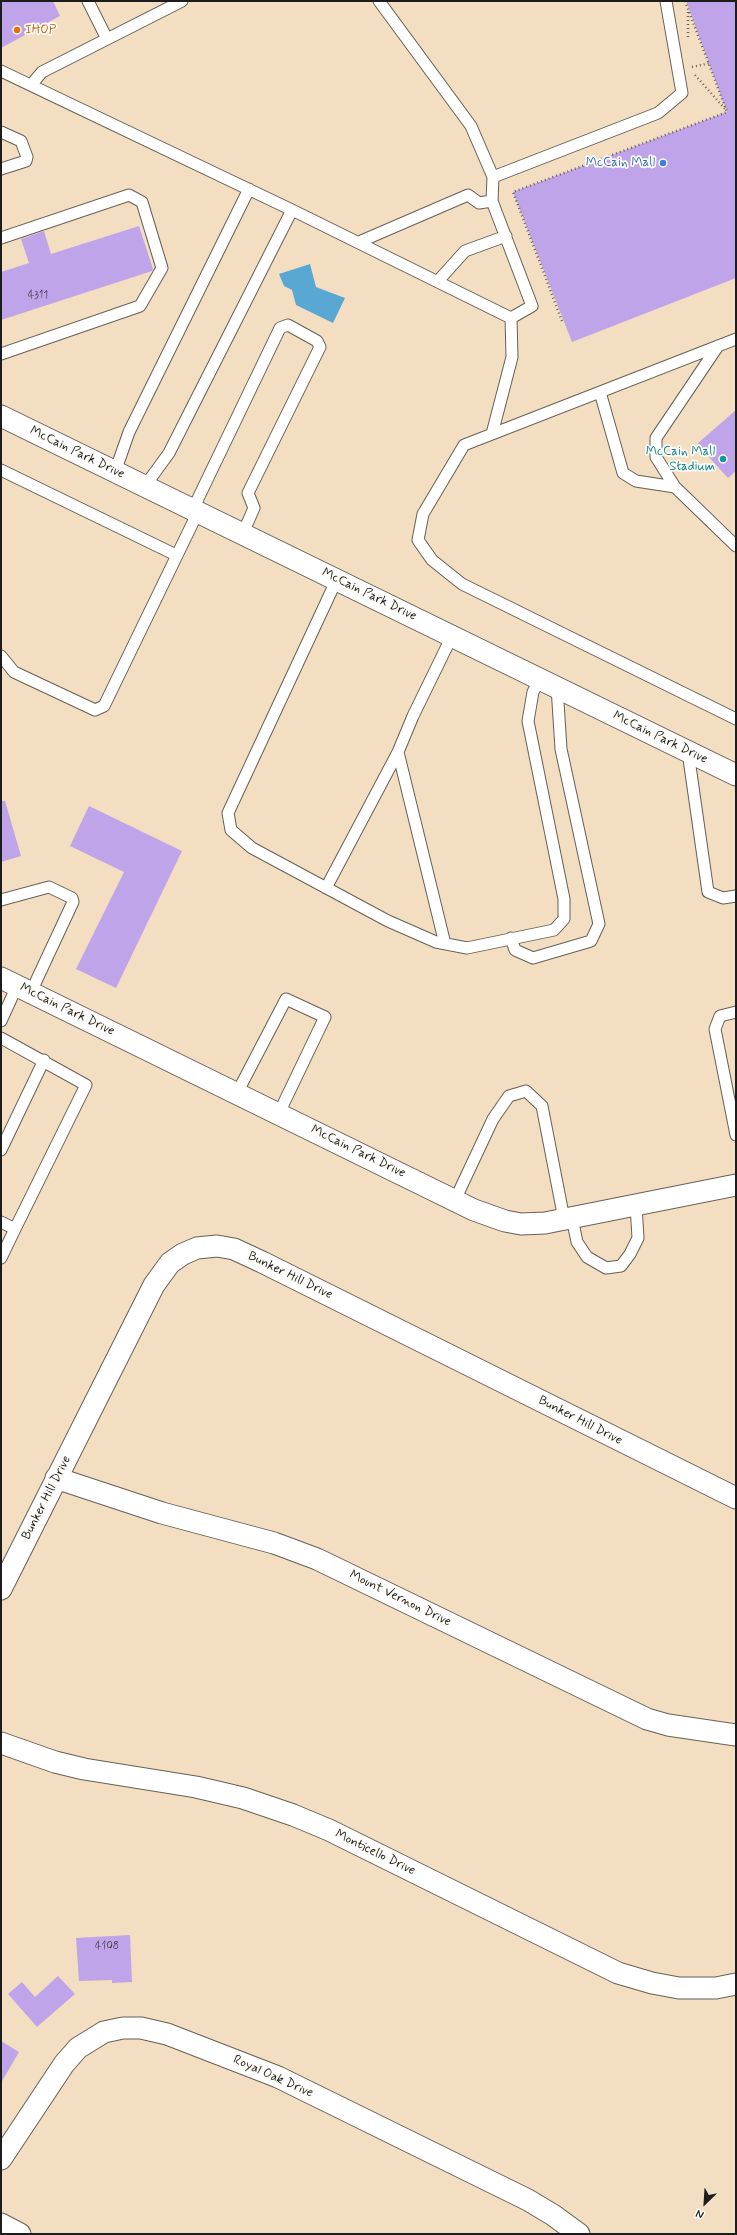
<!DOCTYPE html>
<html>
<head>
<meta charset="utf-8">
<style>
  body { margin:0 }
  #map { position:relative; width:737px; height:2235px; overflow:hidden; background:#f3dec1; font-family:Mynerve,sans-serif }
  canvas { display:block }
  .frame { position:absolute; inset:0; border:2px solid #1c1c1c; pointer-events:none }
  .north { position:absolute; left:685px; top:2183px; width:40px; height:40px; -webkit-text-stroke:3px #fdfcf7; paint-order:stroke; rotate:205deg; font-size:11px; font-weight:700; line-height:16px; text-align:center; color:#1c1c1c }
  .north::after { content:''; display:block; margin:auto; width:14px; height:18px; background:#1c1c1c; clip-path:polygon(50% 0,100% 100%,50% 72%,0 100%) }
</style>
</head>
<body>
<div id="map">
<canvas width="737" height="2235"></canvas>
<div class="frame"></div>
<div class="north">N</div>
</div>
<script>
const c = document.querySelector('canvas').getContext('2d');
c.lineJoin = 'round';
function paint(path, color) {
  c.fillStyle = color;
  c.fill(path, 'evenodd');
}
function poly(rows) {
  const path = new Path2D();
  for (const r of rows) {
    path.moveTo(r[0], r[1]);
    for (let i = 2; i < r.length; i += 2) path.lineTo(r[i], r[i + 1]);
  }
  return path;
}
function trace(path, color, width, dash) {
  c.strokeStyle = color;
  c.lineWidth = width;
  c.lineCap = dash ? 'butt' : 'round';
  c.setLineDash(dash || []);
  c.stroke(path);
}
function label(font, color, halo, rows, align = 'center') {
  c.font = font + ' Mynerve,sans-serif';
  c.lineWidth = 3.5;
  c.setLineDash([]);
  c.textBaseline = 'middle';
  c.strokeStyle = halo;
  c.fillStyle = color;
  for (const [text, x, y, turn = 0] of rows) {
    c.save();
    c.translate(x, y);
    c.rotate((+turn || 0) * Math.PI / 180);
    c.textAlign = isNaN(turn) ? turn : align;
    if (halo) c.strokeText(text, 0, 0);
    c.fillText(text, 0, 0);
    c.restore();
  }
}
paint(poly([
  [310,264,316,287,345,298,333,323,296,305,292,290,284,286,279,274]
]), '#59a8d3');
paint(poly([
  [1,1,53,1,60,16,1,48],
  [686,1,736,1,736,278,572,342,513,192,727,112],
  [139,226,153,269,152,271,1,320,1,272,29,263,21,239,44,231,51,254],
  [736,410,736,471,728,478,697,444],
  [1,801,5,801,21,856,1,862],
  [89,806,182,851,116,988,76,969,124,872,70,846],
  [130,1935,132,1982,112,1983,112,1980,79,1981,76,1938],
  [58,1976,75,1994,37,2027,8,1994,22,1982,35,1997],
  [1,2041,19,2052,1,2083]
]), '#c0a4e9');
const service = poly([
  [88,1,107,39],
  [379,1,471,126,493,177,658,113,682,93,666,1],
  [1,71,292,210,511,318,512,357,492,434],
  [31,85,42,72,182,1],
  [1,132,21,141,27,157,26,161,1,169],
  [493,177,492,201,532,306,511,318],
  [1,238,129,195,142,202,162,268,140,306,1,354],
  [359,242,468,195,479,203,492,201],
  [438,281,465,251,506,236],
  [736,339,464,445,423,514,418,540,432,560,462,584,736,719],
  [600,392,623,473,636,481,675,487,736,546],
  [1,470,176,555],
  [115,472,129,432,249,189],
  [145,486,169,453,292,210],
  [675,487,656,457,656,438,718,346],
  [193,509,280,328,288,325,317,341,320,347,248,493,254,508,243,533],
  [337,579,228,813,231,830,252,848,388,921,436,942,467,948,554,930,564,919,564,899,528,721,533,692,540,679],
  [1,656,14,672,95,710,104,706,198,512],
  [688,752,708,892,723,898,736,896],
  [326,888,398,752],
  [1,900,49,887,72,898,73,902,31,992],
  [511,938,515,950,533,958,591,941,599,924,561,749,557,687],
  [445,944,398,752,413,716,452,636],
  [736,1012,720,1016,715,1029,736,1135],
  [1,1021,17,986],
  [1,1038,86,1085,15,1229,1,1222],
  [237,1093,286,999,325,1017,279,1113],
  [1,1150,44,1060],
  [455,1200,493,1119,509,1096,526,1091,542,1106,564,1219],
  [572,1218,577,1242,587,1257,606,1268,621,1266,630,1254,638,1238,636,1205],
  [1,1258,15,1229]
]);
const minor = poly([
  [1,416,736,775],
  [1,978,474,1210,505,1221,521,1224,545,1223,736,1185],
  [56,1478,162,1513,274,1543,317,1559,647,1719,668,1725,736,1735],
  [1,1589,154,1285,170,1263,183,1254,197,1248,217,1246,234,1249,262,1262,736,1498],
  [1,1743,55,1762,84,1769,196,1787,243,1798,293,1815,329,1830,618,1973,652,1983,679,1988,716,1988,736,1984],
  [1,2159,64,2064,78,2048,104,2032,123,2028,141,2028,167,2034,278,2077,528,2200,553,2215,579,2234],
  [1,2224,20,2234]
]);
trace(service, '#676056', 13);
trace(minor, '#676056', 23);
trace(poly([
  [688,37,688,12],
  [692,67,710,63],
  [695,75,726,110],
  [562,321,513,192,727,112,685,1]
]), '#676056', 2.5, [1, 3]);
trace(service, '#fff', 11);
trace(minor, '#fff', 21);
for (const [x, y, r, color] of [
  [17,30,4,"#e8710a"],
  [663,163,4,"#3f7fe0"],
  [723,459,4,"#0f9aa8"]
]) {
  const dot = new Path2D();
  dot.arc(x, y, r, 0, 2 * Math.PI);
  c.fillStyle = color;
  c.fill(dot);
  trace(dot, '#fdfcf7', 1.5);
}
label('11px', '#453e4f', null, [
  ["4311",38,296],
  ["4108",107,1947]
]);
label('13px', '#c56008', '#fdfcf7', [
  ["IHOP",25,30]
], 'left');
label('13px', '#366cbe', '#fdfcf7', [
  ["McCain Mall",655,163]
], 'right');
label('13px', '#0d838f', '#fdfcf7', [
  ["McCain Mall",715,452],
  ["Stadium",715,467]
], 'right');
label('13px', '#1c1c1c', '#fdfcf7', [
  ["McCain Park Drive",77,453,26],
  ["McCain Park Drive",369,595,26],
  ["McCain Park Drive",660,738,26],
  ["McCain Park Drive",67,1010,26],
  ["McCain Park Drive",358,1152,26],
  ["Bunker Hill Drive",290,1276,26],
  ["Bunker Hill Drive",580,1421,27],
  ["Bunker Hill Drive",47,1498,-63],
  ["Mount Vernon Drive",400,1599,26],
  ["Monticello Drive",375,1853,26],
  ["Royal Oak Drive",273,2077,24]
]);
</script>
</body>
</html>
